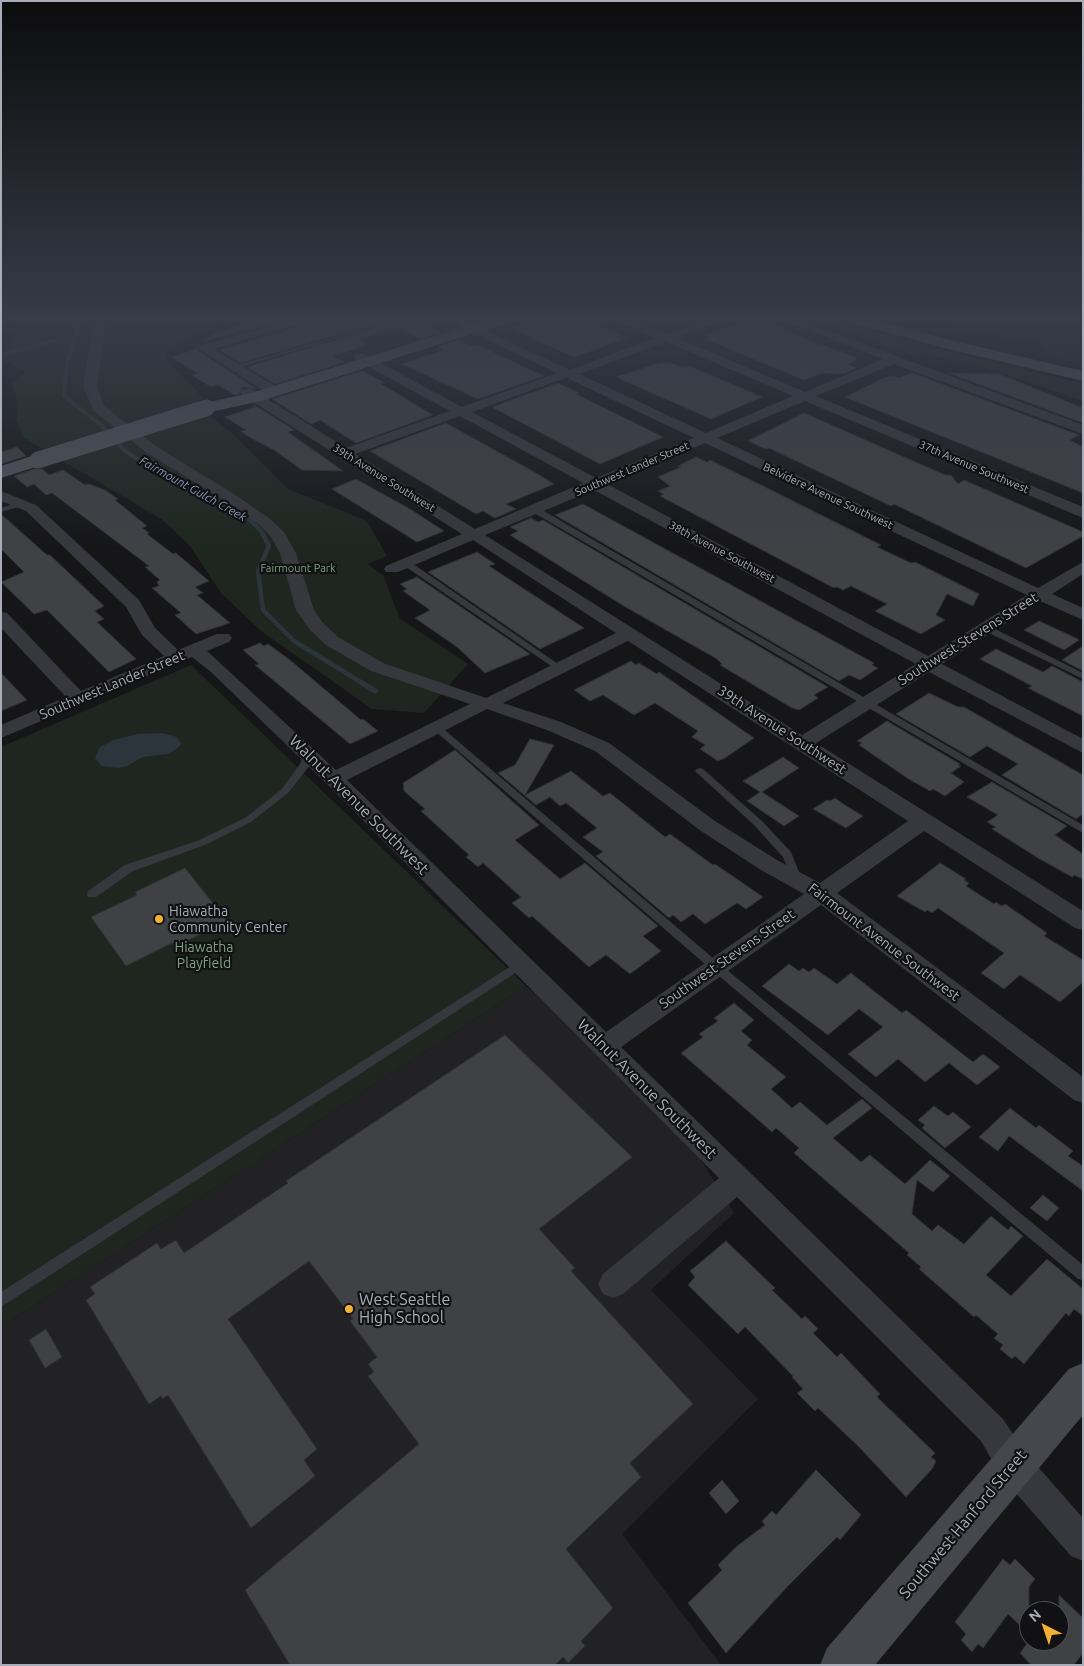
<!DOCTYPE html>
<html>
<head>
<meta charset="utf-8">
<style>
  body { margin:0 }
  #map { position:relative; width:1084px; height:1666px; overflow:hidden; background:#161618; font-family:Ubuntu,sans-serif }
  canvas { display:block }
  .frame { position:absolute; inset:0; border:2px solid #a8adb8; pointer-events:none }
  .north { position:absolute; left:1019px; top:1601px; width:50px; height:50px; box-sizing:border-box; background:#111113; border:1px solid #4d4f55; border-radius:50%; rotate:319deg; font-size:14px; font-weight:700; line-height:20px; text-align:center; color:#a8adb8 }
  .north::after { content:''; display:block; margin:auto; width:18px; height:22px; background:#f2b134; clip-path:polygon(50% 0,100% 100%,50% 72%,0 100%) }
</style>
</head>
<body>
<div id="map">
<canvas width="1084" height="1666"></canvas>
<div class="frame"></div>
<div class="north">N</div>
</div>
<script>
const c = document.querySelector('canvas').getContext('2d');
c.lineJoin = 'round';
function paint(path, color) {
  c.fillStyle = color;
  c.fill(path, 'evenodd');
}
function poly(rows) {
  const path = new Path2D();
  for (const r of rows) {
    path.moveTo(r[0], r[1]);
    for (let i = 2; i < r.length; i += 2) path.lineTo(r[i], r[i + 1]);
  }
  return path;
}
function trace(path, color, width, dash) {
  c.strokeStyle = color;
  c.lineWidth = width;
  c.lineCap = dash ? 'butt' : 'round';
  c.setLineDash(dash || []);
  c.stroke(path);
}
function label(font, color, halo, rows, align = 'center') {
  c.font = font + ' Ubuntu,sans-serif';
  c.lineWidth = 4.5;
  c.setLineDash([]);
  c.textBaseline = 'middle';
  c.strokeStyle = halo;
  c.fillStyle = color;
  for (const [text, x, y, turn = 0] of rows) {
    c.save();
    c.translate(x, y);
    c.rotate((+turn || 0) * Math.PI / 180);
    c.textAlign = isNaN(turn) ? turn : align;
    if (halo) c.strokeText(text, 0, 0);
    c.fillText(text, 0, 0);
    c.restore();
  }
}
paint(poly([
  [526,986,588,1041,700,1158,734,1213,651,1290,758,1399,622,1534,721,1665,1,1665,1,1327]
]), '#222225');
paint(poly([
  [14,317,218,317,165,355,168,361,203,398,195,403,236,437,288,489,367,521,387,556,368,564,383,575,400,619,468,664,424,713,372,709,261,631,221,593,190,546,163,520,24,438,16,420,18,403,12,383,25,372,2,359,18,326],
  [637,317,704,317,668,329],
  [808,317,823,317,930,347,1083,384,1083,401,998,372,925,354,914,356],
  [941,317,1083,317,1083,365,1053,358,1042,343,1003,337],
  [191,665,526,986,1,1327,1,747]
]), '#1e261f');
paint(poly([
  [162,733,177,737,181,744,178,748,168,754,143,757,127,766,118,768,102,766,95,758,100,747,114,740,138,734]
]), '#2c353c');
trace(poly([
  [82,317,67,363,64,396,102,426,123,449,149,467,176,480],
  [1,355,53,341,74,339]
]), '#2c353c', 4);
trace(poly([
  [173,479,247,517,261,531,269,546,258,571,263,610,294,641,364,684]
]), '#2c353c', 4.5);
trace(poly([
  [362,683,375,691]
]), '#2c353c', 5.5);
const building = poly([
  [238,317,298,317,202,342,215,333,249,322,238,317],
  [322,317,398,317,240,363,219,350,319,321,322,317],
  [412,317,440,317,445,322,429,326,441,332,420,339,398,328,359,339,368,345,332,356,345,362,275,384,247,367,412,317],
  [542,317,580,317,627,338,574,357,509,328,542,317],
  [753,318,762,319,786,328,782,330,854,357,857,359,848,365,857,368,843,374,822,373,804,380,706,339,711,337,705,335,753,318],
  [458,340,472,347,477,345,544,376,478,399,402,364,444,350,438,347,458,340],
  [197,347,197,350,257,389,242,387,239,394,235,395,218,385,211,387,192,375,198,373,171,357,191,351,197,347],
  [659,363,672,363,681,367,689,366,762,397,711,419,616,377,659,363],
  [362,371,385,383,381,384,433,415,356,443,320,420,311,424,272,399,362,371],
  [912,373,1079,435,1070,440,1083,447,1083,493,845,397,884,378,892,376,899,378,912,373],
  [949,373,999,374,1083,408,1083,423,949,373],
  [558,383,579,393,576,394,663,437,600,464,492,407,558,383],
  [252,405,254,405,294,430,288,432,343,471,302,470,274,450,249,437,241,431,246,430,225,417,255,407,252,405],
  [804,413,945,475,951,475,958,484,964,480,1083,532,1083,536,1026,568,894,504,891,506,769,448,766,449,748,441,804,413],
  [446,423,536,473,554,484,506,504,516,509,495,518,483,511,476,514,370,451,446,423],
  [17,447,26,456,1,464,1,452,17,447],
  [696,457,707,462,710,460,763,486,881,545,877,547,911,563,915,562,979,594,973,606,947,594,936,615,945,620,921,634,875,611,887,604,851,586,843,590,837,587,834,588,660,496,664,494,658,491,670,486,658,477,681,467,678,466,696,457],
  [34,469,42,469,49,475,63,470,85,485,89,484,105,490,118,499,115,500,147,526,142,528,149,533,147,534,173,554,176,553,209,581,195,587,203,593,197,595,230,623,196,634,175,615,181,613,152,588,159,586,157,582,160,580,145,567,149,566,52,493,46,495,34,484,27,487,14,476,34,469],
  [356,479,410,509,444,531,417,542,332,489,356,479],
  [583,504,874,663,872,665,878,668,860,680,849,675,839,681,555,515,583,504],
  [1,514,47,555,50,555,104,606,95,611,104,619,97,622,136,659,109,672,47,610,34,614,1,582,24,572,1,549,1,514],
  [531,518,538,522,543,520,828,687,814,695,818,698,799,710,792,708,720,665,722,664,717,659,622,605,510,535,518,531,510,527,531,518],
  [477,552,495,564,489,566,584,628,540,649,428,572,477,552],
  [417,577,530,654,485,673,457,647,415,618,430,610,403,591,407,589,400,584,417,577],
  [1039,621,1076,638,1079,640,1064,650,1024,630,1039,621],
  [260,643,264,646,268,644,290,660,361,720,363,719,378,731,350,744,255,665,259,664,243,650,260,643],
  [1083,646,1083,671,1062,660,1083,646],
  [996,649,1043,672,1052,666,1083,682,1083,716,1028,688,1032,686,980,659,996,649],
  [631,661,636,665,639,663,657,674,659,672,754,738,725,758,718,761,700,749,705,745,692,737,698,731,655,703,634,715,603,695,590,701,574,690,631,661],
  [1,673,27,700,1,711,1,673],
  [929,693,958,707,964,707,1083,775,1083,814,1076,819,1002,775,1018,764,987,746,970,757,896,714,929,693],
  [887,721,960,764,958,765,961,766,951,773,964,782,945,796,933,789,930,791,907,778,859,745,862,743,857,741,887,721],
  [530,739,554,745,525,795,571,771,603,796,610,793,665,837,670,834,713,865,715,864,763,897,746,909,737,903,705,924,693,914,681,922,673,915,669,918,596,856,603,852,583,837,597,828,566,803,560,806,550,797,536,805,498,773,515,765,530,739],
  [455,750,539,825,515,840,560,879,585,863,658,926,643,936,661,951,630,974,606,955,589,967,532,916,529,918,512,903,521,897,483,863,478,867,466,857,469,855,421,811,425,809,404,791,403,783,455,750],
  [783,757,799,768,762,792,799,816,784,826,747,801,760,792,743,781,783,757],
  [992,782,1067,826,1055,835,1083,854,1083,879,1074,875,1072,877,1038,858,992,829,996,827,987,822,998,815,967,797,992,782],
  [835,798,845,805,863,816,846,828,813,809,827,800,830,801,835,798],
  [940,863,966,879,964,880,969,883,966,886,994,904,996,902,1002,906,1005,904,1047,933,1044,936,1083,960,1083,982,1060,1002,1020,975,1004,989,981,973,1004,953,938,908,932,913,927,910,925,912,897,896,940,863],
  [185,868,227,921,175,947,172,943,126,966,91,917,137,895,135,892,185,868],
  [789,964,799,971,803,968,809,972,814,968,837,984,851,973,902,1013,906,1010,973,1062,983,1054,1000,1067,977,1085,949,1063,925,1082,898,1059,876,1077,848,1054,883,1027,859,1009,828,1035,762,986,789,964],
  [734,1003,754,1020,741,1031,752,1040,747,1045,786,1077,771,1089,792,1108,800,1102,827,1125,862,1099,872,1108,833,1138,861,1162,870,1155,905,1184,930,1160,950,1176,933,1192,917,1180,912,1214,932,1231,938,1225,964,1244,991,1216,1008,1230,1011,1226,1023,1236,986,1275,1011,1296,1047,1259,1083,1289,1083,1316,1074,1309,1069,1316,1066,1313,1024,1364,1015,1356,1012,1359,1000,1349,1003,1345,994,1338,998,1334,976,1315,974,1317,919,1269,921,1267,907,1255,909,1253,794,1153,799,1148,776,1128,772,1132,681,1053,703,1037,699,1034,718,1021,714,1018,734,1003],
  [505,1035,632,1157,539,1229,575,1268,571,1271,693,1404,630,1463,641,1477,566,1549,613,1608,581,1641,585,1646,568,1663,563,1657,555,1665,290,1665,245,1590,419,1444,368,1376,374,1372,368,1364,377,1357,350,1321,353,1319,309,1261,228,1319,317,1449,304,1460,315,1476,251,1528,168,1395,163,1399,161,1396,149,1404,86,1300,95,1294,90,1287,157,1243,161,1249,176,1240,184,1253,288,1183,286,1181,505,1035],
  [934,1106,948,1116,953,1112,971,1127,945,1148,922,1128,925,1125,918,1120,934,1106],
  [1010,1108,1036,1128,1039,1125,1073,1151,1068,1156,1083,1166,1083,1191,1009,1136,998,1151,979,1137,1010,1108],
  [1043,1195,1059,1208,1047,1221,1030,1208,1043,1195],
  [726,1241,775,1288,772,1290,802,1319,805,1316,818,1329,813,1333,837,1357,841,1353,880,1394,877,1397,935,1453,931,1457,936,1461,932,1469,906,1497,859,1447,818,1408,815,1411,797,1393,803,1389,792,1377,793,1376,745,1327,738,1334,688,1285,695,1277,690,1271,726,1241],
  [46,1329,62,1357,45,1368,29,1340,46,1329],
  [816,1470,861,1515,840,1540,837,1537,788,1586,726,1653,688,1603,722,1570,718,1565,736,1547,765,1525,762,1521,772,1511,776,1515,816,1470],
  [722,1480,739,1501,726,1514,709,1493,722,1480],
  [1003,1559,1010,1565,1015,1559,1035,1579,1029,1587,1029,1634,1008,1614,983,1648,978,1644,972,1652,961,1640,966,1634,955,1622,1003,1559],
  [1059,1595,1083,1618,1083,1653,1074,1665,1031,1665,1020,1653,1029,1641,1059,1641,1059,1595]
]);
paint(building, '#404145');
trace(building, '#303034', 1);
paint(poly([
  [403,317,410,317,237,368,232,367,403,317],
  [23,501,26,501,26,505,1,512,1,508,23,501],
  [531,507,537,507,1083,825,1083,833,531,511,531,507],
  [403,561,409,561,564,668,560,671,557,670,403,565,403,561],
  [983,626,989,626,1083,673,1083,679,983,630,983,626],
  [437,725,440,726,720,964,1083,1265,1083,1280,1078,1279,712,970,434,730,432,728,437,725],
  [308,751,313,754,310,765,288,793,251,822,205,845,133,871,96,897,88,897,87,894,88,891,125,865,197,841,245,818,282,789,300,764,305,752,308,751],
  [700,768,703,769,762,821,791,852,801,877,800,880,792,880,783,857,754,825,697,773,695,771,697,769,700,768],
  [519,961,523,962,525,965,523,968,1,1307,1,1292,519,961]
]), '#37383d');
paint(poly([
  [95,317,107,317,97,386,104,406,157,447,234,494,270,519,284,532,296,553,314,610,322,622,338,637,383,663,486,698,616,633,473,540,398,572,386,572,384,569,386,566,462,534,242,395,240,392,242,389,252,389,346,448,450,411,356,360,354,357,356,354,364,354,462,407,557,373,444,319,442,317,457,317,570,370,655,338,612,319,610,317,625,317,666,334,714,317,730,317,728,319,677,338,805,392,883,359,775,317,791,317,1083,425,1083,434,894,364,816,396,1083,507,1083,518,805,401,717,438,1038,588,1083,562,1083,574,1052,594,1083,608,1083,620,1040,601,942,664,1083,739,1083,753,929,672,816,743,1083,911,1083,930,1075,928,924,831,837,893,1083,1077,1083,1103,1074,1100,821,905,621,1047,1003,1419,1025,1452,1083,1518,1083,1561,1071,1556,1001,1476,981,1441,737,1197,623,1294,613,1298,603,1294,598,1284,603,1274,719,1178,327,784,211,672,192,657,1,738,1,725,66,697,1,628,1,612,7,613,81,691,164,656,142,635,126,607,26,511,1,501,1,491,36,505,139,600,155,628,178,650,217,634,229,634,232,638,229,642,207,651,336,770,470,704,371,671,326,645,310,630,296,610,280,553,271,537,260,525,224,500,147,453,94,411,83,386,95,317],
  [666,342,793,396,706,433,579,374,666,342],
  [568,377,569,379,694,438,596,478,472,412,568,377],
  [460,416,583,483,475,529,355,454,460,416],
  [705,443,1027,595,928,656,607,484,705,443],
  [594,490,916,664,802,735,485,535,594,490],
  [628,641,908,821,820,883,777,860,715,821,609,743,561,722,503,703,628,641],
  [487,709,547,730,595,751,701,831,761,870,804,894,606,1032,347,780,487,709],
  [303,317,320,317,318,319,214,349,278,388,280,391,278,394,268,394,198,348,200,345,303,317]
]), '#37383d');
paint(poly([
  [1083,1363,1083,1415,875,1665,820,1665,827,1648,1069,1369,1083,1363]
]), '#45474d');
paint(poly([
  [497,317,519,317,516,320,261,401,206,413,200,412,197,408,200,404,251,393,497,317],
  [840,317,863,317,950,340,1083,371,1083,381,941,347,842,320,840,317],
  [38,454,45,456,47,460,45,464,1,478,1,466,38,454]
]), '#53555c');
trace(poly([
  [38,460,206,408]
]), '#53555c', 17);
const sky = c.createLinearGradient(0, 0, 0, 550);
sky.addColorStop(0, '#0c0c0d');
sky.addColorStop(0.58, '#363c48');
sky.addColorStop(1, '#363c4800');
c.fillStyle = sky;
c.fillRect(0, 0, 1084, 550);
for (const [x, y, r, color] of [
  [159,919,5,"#f2b134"],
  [349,1309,5,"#f2b134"]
]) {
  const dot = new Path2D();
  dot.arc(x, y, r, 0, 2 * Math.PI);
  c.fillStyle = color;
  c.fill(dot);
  trace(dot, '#111113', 2);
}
label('11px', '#a8adb8', '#111113', [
  ["37th Avenue Southwest",974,467,23],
  ["Southwest Lander Street",632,469,-23],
  ["39th Avenue Southwest",384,478,32],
  ["Belvidere Avenue Southwest",828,496,25],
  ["38th Avenue Southwest",722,552,28]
]);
label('11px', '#7fa381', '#111113', [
  ["Fairmount Park",298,568]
]);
label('italic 12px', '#7f9bb3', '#111113', [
  ["Fairmount Gulch Creek",193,489,29]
]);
label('14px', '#a8adb8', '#111113', [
  ["Southwest Stevens Street",968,639,-32],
  ["Southwest Lander Street",112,685,-23],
  ["39th Avenue Southwest",782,730,33],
  ["Fairmount Avenue Southwest",884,942,37],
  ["Southwest Stevens Street",727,959,-35]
]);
label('14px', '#a8adb8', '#111113', [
  ["Hiawatha",169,911],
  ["Community Center",169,927]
], 'left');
label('14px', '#7fa381', '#111113', [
  ["Hiawatha",204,947],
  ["Playfield",204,963]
]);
label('16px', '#a8adb8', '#111113', [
  ["Walnut Avenue Southwest",359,805,45],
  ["Walnut Avenue Southwest",647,1089,45],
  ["Southwest Hanford Street",963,1524,-50]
]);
label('16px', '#a8adb8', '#111113', [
  ["West Seattle",359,1300],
  ["High School",359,1318]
], 'left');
</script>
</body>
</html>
